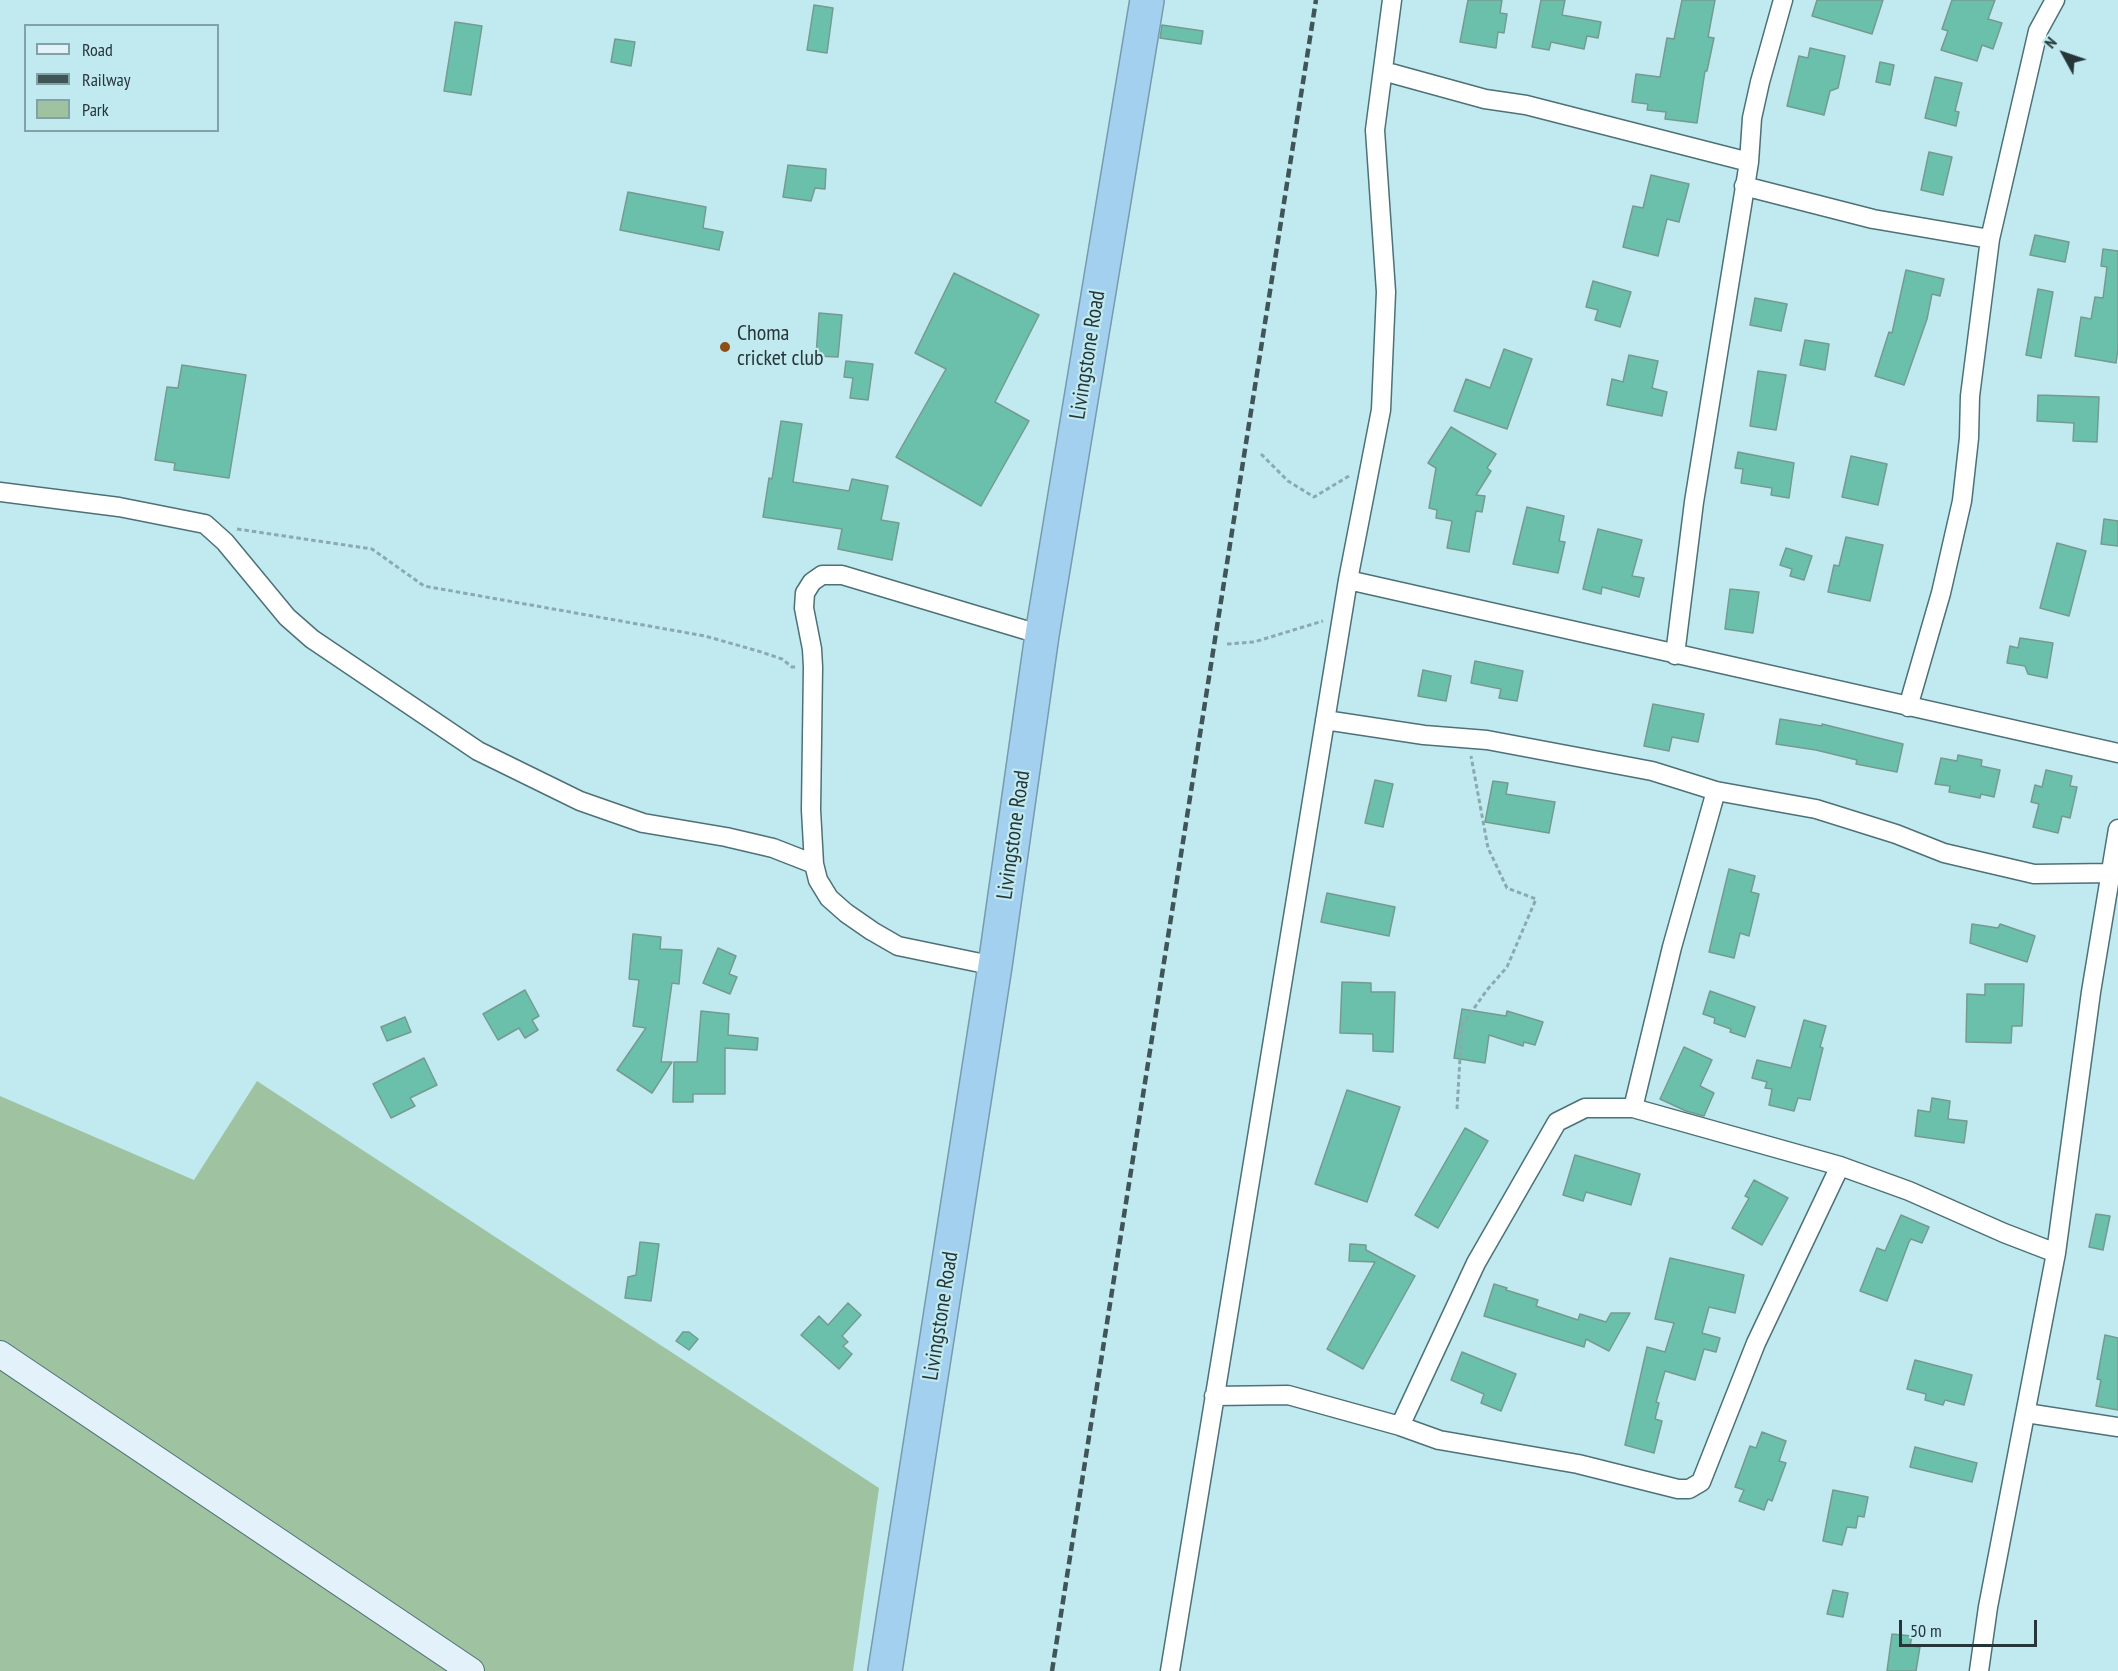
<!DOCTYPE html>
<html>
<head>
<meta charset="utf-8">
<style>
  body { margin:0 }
  #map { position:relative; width:2118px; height:1671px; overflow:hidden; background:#c1eaf0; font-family:"PT Sans Narrow",sans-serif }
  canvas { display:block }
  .legend { position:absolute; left:24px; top:24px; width:195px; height:108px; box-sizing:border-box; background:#c1eaf0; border:2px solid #83a2a6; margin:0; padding:8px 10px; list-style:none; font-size:18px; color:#263638 }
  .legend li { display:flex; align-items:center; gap:12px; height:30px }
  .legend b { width:30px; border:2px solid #83a2a6 }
  .north { position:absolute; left:2034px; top:24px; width:60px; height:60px; -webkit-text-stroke:4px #c1eaf0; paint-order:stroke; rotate:310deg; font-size:16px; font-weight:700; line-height:24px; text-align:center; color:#263638 }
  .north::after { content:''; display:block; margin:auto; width:21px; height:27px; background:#263638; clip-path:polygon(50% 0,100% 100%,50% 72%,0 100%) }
  .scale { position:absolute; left:1899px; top:1620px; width:138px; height:27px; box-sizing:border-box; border:3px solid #263638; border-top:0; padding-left:8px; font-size:18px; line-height:21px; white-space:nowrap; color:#263638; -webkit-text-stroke:4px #c1eaf0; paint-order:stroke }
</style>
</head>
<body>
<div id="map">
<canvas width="2118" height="1671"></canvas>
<ul class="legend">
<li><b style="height:8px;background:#e3f1fa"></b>Road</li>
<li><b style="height:8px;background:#405557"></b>Railway</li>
<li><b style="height:16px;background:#9fc3a1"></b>Park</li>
</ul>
<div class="north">N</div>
<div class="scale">50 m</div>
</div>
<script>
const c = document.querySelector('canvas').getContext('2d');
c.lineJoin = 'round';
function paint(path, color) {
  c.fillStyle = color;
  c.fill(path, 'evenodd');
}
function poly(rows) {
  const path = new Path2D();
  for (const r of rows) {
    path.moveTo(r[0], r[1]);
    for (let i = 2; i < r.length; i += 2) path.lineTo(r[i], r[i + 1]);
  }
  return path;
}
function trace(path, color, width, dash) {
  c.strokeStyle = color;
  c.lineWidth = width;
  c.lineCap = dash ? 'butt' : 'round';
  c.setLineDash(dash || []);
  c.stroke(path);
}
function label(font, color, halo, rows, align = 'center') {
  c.font = font + ' "PT Sans Narrow",sans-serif';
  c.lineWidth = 4.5;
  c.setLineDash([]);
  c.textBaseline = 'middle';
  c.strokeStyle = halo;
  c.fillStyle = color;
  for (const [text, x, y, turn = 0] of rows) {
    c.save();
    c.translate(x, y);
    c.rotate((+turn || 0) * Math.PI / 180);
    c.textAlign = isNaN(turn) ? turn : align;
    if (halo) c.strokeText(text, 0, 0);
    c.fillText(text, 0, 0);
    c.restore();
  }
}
paint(poly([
  [257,1081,879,1488,853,1671,0,1671,0,1096,194,1180]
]), '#9fc3a1');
const building = poly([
  [1468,0,1502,0,1500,13,1507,14,1504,33,1498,32,1496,48,1460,42,1468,0],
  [1541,0,1565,0,1562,15,1601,22,1598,38,1587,36,1584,49,1551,42,1549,50,1532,47,1541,0],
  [1682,0,1715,0,1708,37,1714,38,1707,71,1705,71,1697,123,1665,119,1666,112,1647,110,1648,104,1632,102,1636,74,1660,77,1667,38,1674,39,1682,0],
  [1817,0,1883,0,1872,34,1812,16,1817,0],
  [1952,0,1995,0,1988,19,2002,23,1993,49,1982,45,1977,61,1941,50,1948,31,1942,29,1952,0],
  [814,5,833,8,827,53,807,50,814,5],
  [455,22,482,26,471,95,444,91,455,22],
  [1162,25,1203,31,1201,44,1160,38,1162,25],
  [615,39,635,42,631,66,611,62,615,39],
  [1810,48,1845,56,1838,88,1830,91,1824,115,1787,106,1799,56,1808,58,1810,48],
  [1880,62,1894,65,1890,85,1876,82,1880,62],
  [1935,77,1962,83,1955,111,1959,112,1956,126,1925,118,1935,77],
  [1929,152,1952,157,1943,195,1921,190,1929,152],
  [788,165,826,169,825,189,815,188,811,201,783,197,788,165],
  [1651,175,1689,184,1679,222,1667,219,1658,256,1623,247,1633,206,1643,208,1651,175],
  [628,192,706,207,703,228,723,232,719,250,620,230,628,192],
  [2035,235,2069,242,2065,262,2030,255,2035,235],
  [2103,249,2118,251,2118,349,2116,363,2075,356,2081,317,2091,319,2095,297,2103,298,2107,267,2101,266,2103,249],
  [1906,270,1944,279,1940,296,1932,294,1927,319,1904,385,1875,376,1889,332,1892,333,1906,270],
  [954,273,1039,315,995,402,1029,421,981,506,896,457,946,369,915,353,954,273],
  [1593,281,1631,292,1620,327,1595,320,1598,310,1586,307,1593,281],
  [2038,289,2053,292,2041,358,2026,355,2038,289],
  [1755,298,1787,304,1781,331,1750,325,1755,298],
  [819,313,842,315,838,357,816,356,819,313],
  [1805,340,1829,344,1825,370,1800,365,1805,340],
  [1504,349,1532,359,1507,429,1454,411,1466,379,1490,388,1504,349],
  [1629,355,1658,361,1652,388,1667,392,1662,416,1607,405,1612,379,1623,382,1629,355],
  [846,361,873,364,868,400,850,398,853,378,844,377,846,361],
  [182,365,246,375,229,478,174,470,175,463,155,460,167,387,178,388,182,365],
  [1758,371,1786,375,1776,430,1750,426,1758,371],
  [2038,395,2099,397,2097,442,2073,441,2074,423,2037,421,2038,395],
  [781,421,802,424,793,482,849,491,852,479,888,486,881,520,899,523,892,560,838,549,842,529,763,517,769,478,772,479,781,421],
  [1451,427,1496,454,1487,468,1491,471,1476,495,1485,496,1482,512,1476,511,1469,552,1447,548,1452,521,1436,518,1437,510,1429,508,1436,468,1428,463,1451,427],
  [1738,452,1794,463,1789,498,1771,495,1772,488,1741,483,1743,469,1735,468,1738,452],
  [1851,456,1887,464,1878,505,1842,497,1851,456],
  [1527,507,1564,516,1559,541,1565,542,1558,573,1513,564,1527,507],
  [2104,519,2118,521,2118,546,2101,544,2104,519],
  [1598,529,1642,540,1632,576,1644,578,1639,597,1602,587,1601,594,1583,589,1598,529],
  [1846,537,1883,545,1870,601,1828,592,1834,565,1839,566,1846,537],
  [2057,543,2086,551,2069,616,2040,608,2057,543],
  [1786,548,1812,556,1804,580,1790,576,1792,569,1780,565,1786,548],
  [1730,589,1759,592,1753,633,1725,629,1730,589],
  [2020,638,2053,643,2047,678,2028,674,2025,666,2007,663,2010,646,2018,648,2020,638],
  [1475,661,1523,671,1517,701,1499,698,1501,689,1471,683,1475,661],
  [1423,670,1451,676,1446,701,1418,696,1423,670],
  [1653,704,1704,714,1698,742,1672,737,1669,751,1644,746,1653,704],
  [1780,719,1822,726,1822,724,1903,744,1897,772,1856,764,1857,760,1816,750,1776,744,1780,719],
  [1958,755,1982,760,1981,766,2000,770,1994,797,1981,794,1980,798,1949,792,1950,786,1935,784,1941,758,1957,761,1958,755],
  [2046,770,2072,776,2070,786,2077,787,2070,818,2062,816,2058,833,2033,827,2039,804,2031,802,2035,785,2042,787,2046,770],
  [1375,780,1393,784,1383,827,1365,823,1375,780],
  [1493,781,1508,783,1506,794,1555,802,1549,833,1485,822,1493,781],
  [1729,869,1755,876,1751,892,1759,894,1749,936,1740,933,1734,958,1709,952,1729,869],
  [1327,893,1395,907,1389,936,1321,922,1327,893],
  [1972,924,1998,928,2000,924,2035,936,2027,962,1970,943,1972,924],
  [633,934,661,937,660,949,682,950,679,984,672,983,661,1062,672,1062,652,1093,617,1070,646,1028,633,1026,639,980,629,979,633,934],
  [718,948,736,956,729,974,737,977,730,994,703,983,718,948],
  [1342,982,1371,983,1371,992,1395,992,1393,1052,1373,1051,1373,1034,1340,1033,1342,982],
  [1985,984,2024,984,2022,1026,2012,1026,2011,1043,1966,1042,1967,994,1985,995,1985,984],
  [525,990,539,1016,532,1020,538,1030,525,1038,519,1028,498,1040,483,1014,525,990],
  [1710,991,1755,1007,1745,1037,1730,1032,1731,1029,1714,1023,1715,1018,1703,1014,1710,991],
  [1462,1009,1506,1016,1507,1011,1543,1022,1535,1045,1524,1042,1523,1046,1489,1035,1485,1063,1454,1058,1462,1009],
  [701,1011,729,1014,728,1035,758,1038,757,1050,725,1048,725,1094,693,1094,693,1102,673,1102,674,1062,697,1062,701,1011],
  [405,1017,411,1032,387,1041,381,1027,405,1017],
  [1804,1020,1826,1026,1820,1047,1823,1048,1810,1100,1798,1098,1794,1111,1769,1105,1772,1089,1765,1088,1767,1082,1752,1078,1757,1060,1791,1068,1804,1020],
  [1684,1047,1712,1060,1700,1086,1714,1093,1704,1116,1686,1111,1660,1099,1684,1047],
  [424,1058,437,1085,410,1098,415,1106,391,1118,373,1084,424,1058],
  [1347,1090,1400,1107,1367,1202,1315,1184,1347,1090],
  [1932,1098,1950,1101,1948,1119,1967,1121,1964,1143,1915,1136,1918,1110,1930,1112,1932,1098],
  [1465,1128,1488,1141,1438,1228,1415,1215,1465,1128],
  [1575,1155,1640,1174,1631,1205,1586,1192,1583,1201,1563,1195,1575,1155],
  [1754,1180,1788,1198,1762,1245,1732,1228,1749,1198,1745,1196,1754,1180],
  [2096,1214,2110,1216,2103,1250,2089,1247,2096,1214],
  [1901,1215,1929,1227,1922,1243,1911,1239,1909,1242,1887,1301,1860,1291,1877,1248,1885,1251,1901,1215],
  [640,1242,659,1244,651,1301,625,1298,628,1277,636,1275,640,1242],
  [1350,1244,1366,1245,1366,1250,1415,1276,1363,1369,1327,1349,1375,1262,1349,1261,1350,1244],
  [1670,1258,1744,1275,1735,1313,1709,1307,1702,1333,1720,1338,1716,1352,1704,1349,1695,1380,1665,1371,1656,1402,1659,1403,1655,1419,1662,1421,1654,1453,1625,1445,1647,1347,1665,1352,1674,1323,1655,1319,1670,1258],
  [1494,1284,1507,1288,1506,1290,1538,1300,1536,1306,1578,1320,1580,1314,1606,1322,1611,1313,1630,1313,1609,1351,1586,1339,1584,1347,1484,1316,1494,1284],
  [848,1303,861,1315,842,1336,848,1342,843,1346,852,1354,839,1369,801,1335,819,1316,828,1325,848,1303],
  [683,1332,689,1332,698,1339,689,1350,676,1341,683,1332],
  [2105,1335,2118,1338,2118,1410,2096,1406,2101,1380,2097,1379,2105,1335],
  [1462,1352,1516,1374,1501,1411,1481,1403,1484,1394,1451,1380,1462,1352],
  [1915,1360,1972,1375,1964,1405,1945,1400,1943,1405,1925,1400,1926,1394,1907,1389,1915,1360],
  [1762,1432,1786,1441,1779,1461,1786,1463,1772,1501,1768,1499,1764,1510,1739,1501,1744,1490,1735,1487,1750,1446,1756,1448,1762,1432],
  [1915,1447,1977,1463,1972,1482,1910,1467,1915,1447],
  [1833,1490,1868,1497,1864,1517,1858,1516,1856,1528,1847,1527,1842,1545,1823,1541,1833,1490],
  [1833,1590,1848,1593,1843,1617,1827,1614,1833,1590],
  [1892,1634,1912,1636,1910,1646,1920,1647,1916,1671,1887,1671,1892,1634]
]);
paint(building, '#6bc0ac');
trace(building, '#759a90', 1.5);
const street = poly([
  [1383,71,1485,99,1526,105,1749,162],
  [1744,186,1873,219,1990,239],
  [0,492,119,507,205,524,225,542,287,617,312,639,478,751,580,801,643,823,726,837,773,848,814,864],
  [1348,580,2118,753],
  [1675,655,1694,502,1749,162,1752,118,1760,82,1783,0],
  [1908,707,1941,593,1962,501,1969,438,1970,396,1990,239,2038,31,2055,0],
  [1325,720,1424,735,1487,740,1652,771,1716,791,1816,809,1896,834,1944,853,2034,874,2111,873],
  [1716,791,1672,947,1633,1108,1840,1166,1909,1191,2004,1233,2056,1253],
  [995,966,898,946,872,931,846,913,829,898,818,880,814,864,811,810,813,667,812,649,804,608,805,593,812,582,822,575,842,575,1042,635],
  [1214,1396,1288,1395,1400,1426,1439,1440,1578,1464,1678,1489,1689,1489,1701,1482,1756,1343,1840,1166],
  [2026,1413,2118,1427],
  [1400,1426,1476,1263,1557,1122,1585,1108,1633,1108],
  [1170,1671,1348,580,1381,410,1386,292,1375,130,1392,0],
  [1979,1671,1988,1607,2056,1253,2091,992,2118,829]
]);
const secondary = poly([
  [0,1354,471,1671]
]);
const highway = poly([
  [885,1671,995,966,1042,635,1147,0]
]);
trace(street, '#4c7176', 21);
trace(secondary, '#4c7176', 28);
trace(highway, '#779aae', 36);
trace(poly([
  [1261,454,1288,481,1314,497,1349,476],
  [237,529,372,549,424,586,705,636,758,651,782,659,792,667,797,667],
  [1227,644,1254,642,1323,621],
  [1457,1109,1462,1025,1487,990,1507,967,1536,899,1507,888,1488,848,1471,756]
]), '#8aaaae', 3, [4.5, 3]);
trace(street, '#fff', 18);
trace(secondary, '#e3f1fa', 26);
trace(highway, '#a3d0ee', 33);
trace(poly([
  [1052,1671,1316,0]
]), '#405557', 4.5, [9, 4.5]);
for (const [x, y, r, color] of [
  [725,347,6,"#8d4d17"]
]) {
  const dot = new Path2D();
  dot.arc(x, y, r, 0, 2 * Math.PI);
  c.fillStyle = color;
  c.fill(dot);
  trace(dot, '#c1eaf0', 2);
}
label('22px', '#263638', '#c1eaf0', [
  ["Choma",737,334],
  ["cricket club",737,359]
], 'left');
label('22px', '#263638', '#c1eaf0', [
  ["Livingstone Road",1088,355,-81],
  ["Livingstone Road",1014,835,-82],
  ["Livingstone Road",941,1316,-81]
]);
</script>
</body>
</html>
